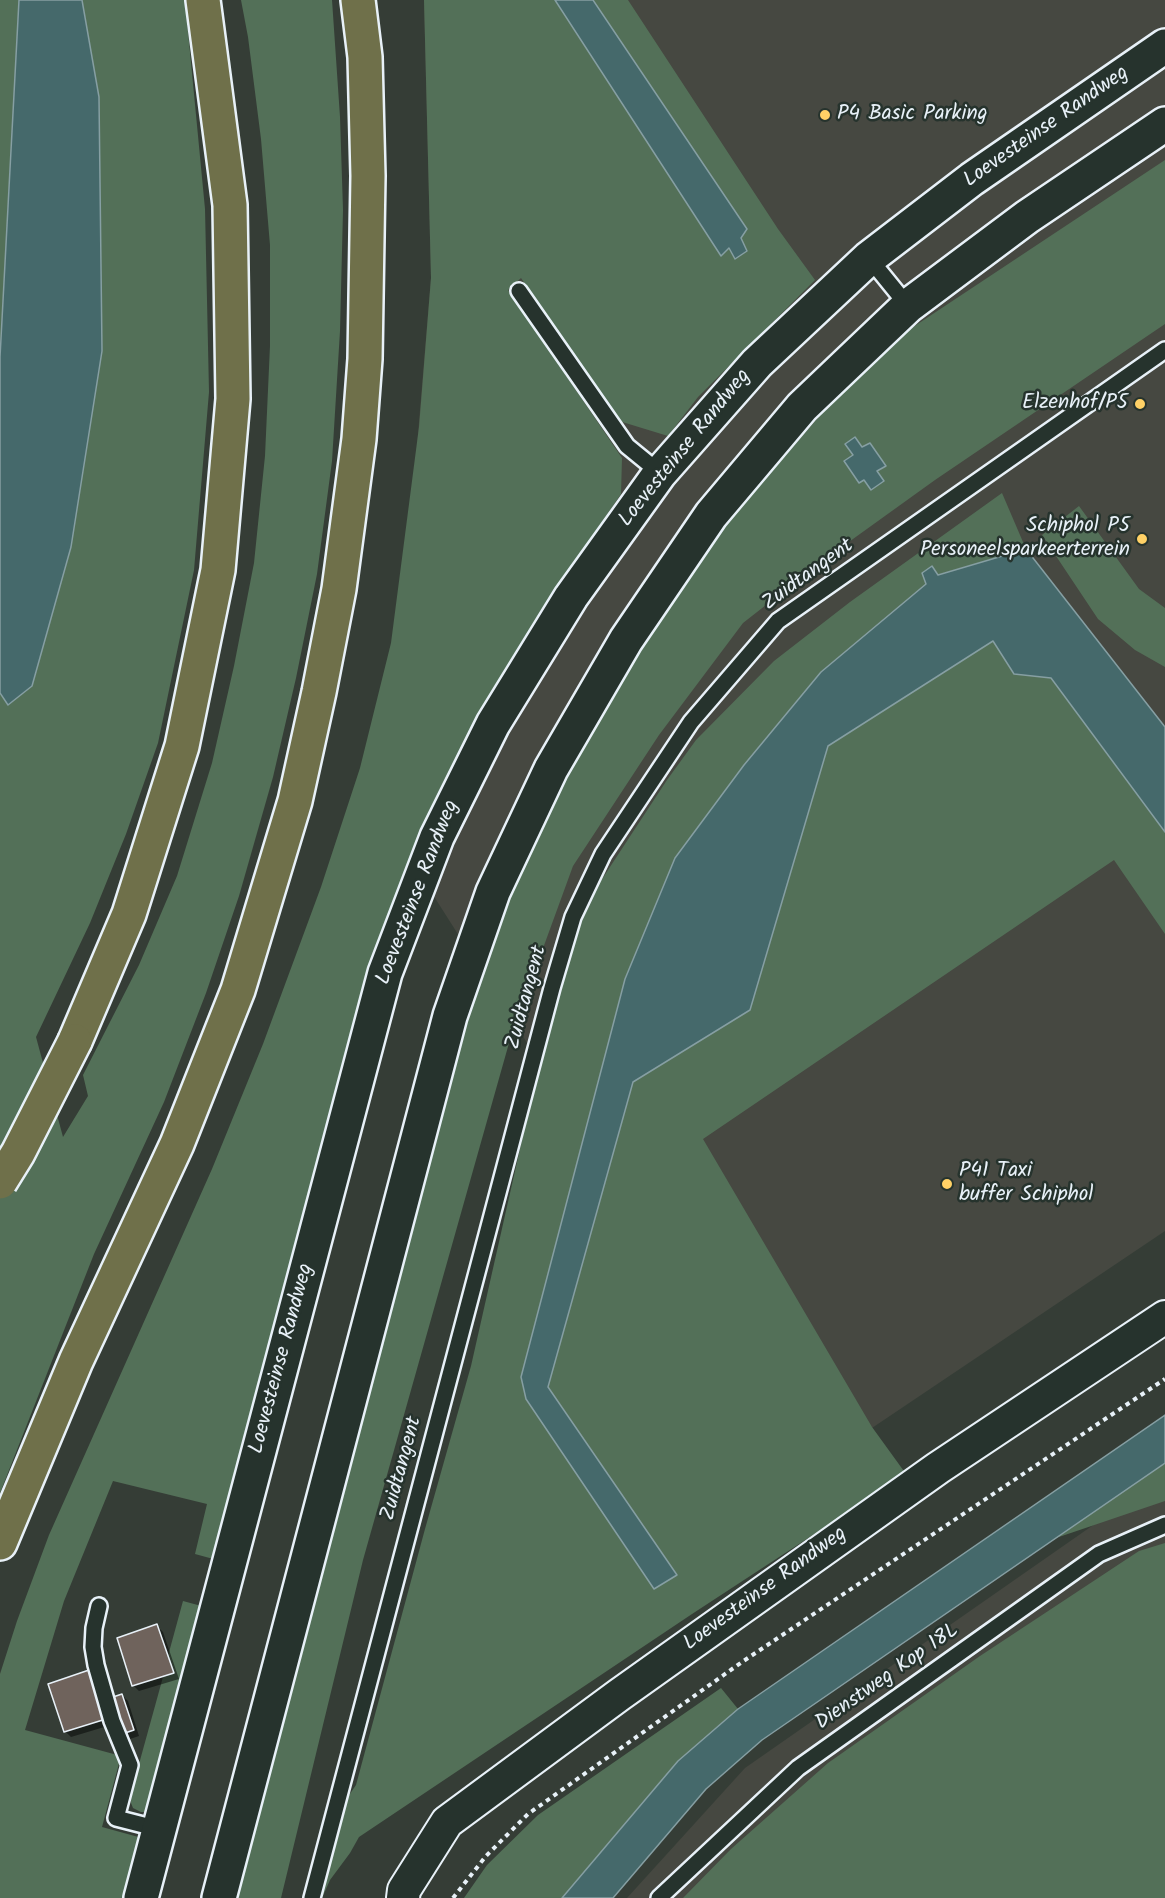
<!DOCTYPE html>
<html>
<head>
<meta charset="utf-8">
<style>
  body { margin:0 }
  canvas { display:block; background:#353d36 }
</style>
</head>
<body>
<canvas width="1165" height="1898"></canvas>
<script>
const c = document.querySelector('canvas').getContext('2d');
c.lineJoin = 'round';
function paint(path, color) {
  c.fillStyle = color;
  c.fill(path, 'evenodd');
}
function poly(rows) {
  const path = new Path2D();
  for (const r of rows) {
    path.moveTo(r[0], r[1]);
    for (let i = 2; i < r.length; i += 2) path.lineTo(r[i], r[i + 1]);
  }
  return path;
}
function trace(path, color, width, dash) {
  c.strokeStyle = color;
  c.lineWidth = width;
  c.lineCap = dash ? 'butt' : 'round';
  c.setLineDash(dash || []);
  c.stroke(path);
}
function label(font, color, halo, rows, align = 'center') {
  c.font = font + ' Kalam,sans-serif';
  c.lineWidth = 5;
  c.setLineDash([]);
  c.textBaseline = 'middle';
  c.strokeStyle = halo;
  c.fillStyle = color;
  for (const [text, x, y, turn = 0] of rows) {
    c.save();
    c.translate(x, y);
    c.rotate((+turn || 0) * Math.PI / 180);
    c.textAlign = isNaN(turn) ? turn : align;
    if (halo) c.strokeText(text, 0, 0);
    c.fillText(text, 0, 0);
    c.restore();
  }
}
paint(poly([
  [424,0,1165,0,1165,1231,802,1475,372,799,406,578,431,278],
  [1165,1475,1165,1898,627,1898,745,1768]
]), '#464841');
paint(poly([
  [0,0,19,0,0,357],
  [82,0,185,0,205,209,209,392,194,570,158,743,126,834,90,923,36,1037,63,1137,88,1096,83,1075,139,965,177,876,212,763,234,666,254,563,265,456,270,346,270,245,261,139,248,37,241,0,332,0,340,117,343,210,340,331,332,461,317,574,296,678,273,777,239,896,206,993,164,1102,94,1254,0,1493,0,693,8,705,32,686,71,547,99,97],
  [424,0,628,0,778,229,815,280,698,397,668,436,619,421,521,278,508,290,622,458,621,494,548,601,488,700,437,806,217,1560,195,1554,207,1504,113,1481,64,1601,25,1730,121,1756,102,1827,142,1838,126,1898,0,1898,0,1674,17,1621,49,1535,212,1169,263,1044,321,887,360,768,391,643,419,427,431,278],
  [1165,160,1165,324,935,480,821,562,743,623,659,735,573,866,511,1036,363,1560,281,1898,226,1898,455,1028,552,785,688,568,874,353],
  [1002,493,1026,549,937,575,821,672,744,765,675,858,625,979,521,1377,677,1575,548,1387,633,1082,750,1010,828,746,993,641,1014,674,1051,677,1165,832,1165,934,1114,860,703,1139,872,1427,906,1474,692,1614,359,1837,350,1853,330,1880,322,1898,312,1898,332,1820,356,1785,425,1529,471,1366,545,1038,587,902,667,780,696,740,774,661,850,602],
  [1079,506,1139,589,1165,608,1165,667,1135,650,1098,619,1042,535],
  [1165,1463,1165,1501,1056,1538],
  [1165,1543,1165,1898,683,1898,731,1849,828,1763,980,1656,1139,1551],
  [183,1601,205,1607,147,1812,141,1812,133,1808,131,1803,131,1793,163,1677,174,1673,168,1656],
  [721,1688,738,1709,678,1761,562,1898,464,1898,487,1865,538,1815]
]), '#537058');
const water = poly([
  [19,0,82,0,99,97,102,351,71,547,32,686,8,705,0,693,0,357,19,0],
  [555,0,593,0,747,229,741,238,747,251,735,259,729,248,721,256,555,0],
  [855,437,862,447,870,443,886,466,877,471,884,481,871,490,864,480,859,483,844,461,853,455,845,444,855,437],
  [1026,549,1165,727,1165,832,1051,678,1014,674,993,641,828,746,750,1010,633,1082,548,1387,677,1575,654,1589,526,1399,521,1377,625,979,675,858,744,765,821,672,926,584,922,573,932,566,938,575,1026,549],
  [1165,1415,1165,1463,762,1740,706,1789,613,1898,562,1898,678,1761,738,1709,1165,1415]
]);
paint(water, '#45696b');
trace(water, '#869fa3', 1.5);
paint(poly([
  [157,1626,163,1632,179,1679,139,1691,133,1685],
  [88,1671,94,1677,111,1725,71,1737,65,1731],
  [122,1695,128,1701,139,1736,130,1739,124,1733]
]), '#0007');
const building = poly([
  [157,1624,174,1673,132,1686,117,1638,157,1624],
  [89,1670,106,1719,64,1732,48,1684,89,1670],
  [122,1694,134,1730,122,1734,110,1698,122,1694]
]);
paint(building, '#6f635c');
trace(building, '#e8f1f8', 1.5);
const lane = poly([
  [869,258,908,306],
  [519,291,627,446,660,473],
  [99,1606,94,1628,93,1647,96,1665,112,1721,130,1765,116,1818,159,1829],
  [312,1898,552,988,573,917,603,854,691,722,778,621,1165,350],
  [659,1898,798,1768,1099,1554,1165,1525]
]);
const street = poly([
  [403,1898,404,1890,447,1822,619,1695,938,1468,1165,1317]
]);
const secondary = poly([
  [141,1898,385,973,437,837,493,724,571,597,660,473,757,363,869,258,972,179,1165,46],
  [219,1898,450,1016,493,892,551,769,626,640,711,515,802,407,908,306,1027,217,1165,124]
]);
const highway = poly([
  [75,1041,129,914,182,746,218,570,233,399,230,205,203,0],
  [0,1543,76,1361,177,1144,238,990,295,801,319,692,339,589,359,439,365,359,368,176,365,57,358,0]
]);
trace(lane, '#e8f1f8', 20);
trace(street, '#e8f1f8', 36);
trace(secondary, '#e8f1f8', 38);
trace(highway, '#e8f1f8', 38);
trace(poly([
  [453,1898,486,1856,528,1814,742,1662,1165,1379]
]), '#e8f1f8', 4, [4.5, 4.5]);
trace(lane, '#26332d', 15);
trace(street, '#26332d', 32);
trace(secondary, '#26332d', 33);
trace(highway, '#6f704a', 33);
const highwayBridge = poly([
  [0,1182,18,1153,75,1041]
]);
trace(highwayBridge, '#e8f1f8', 38, []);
trace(highwayBridge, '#6f704a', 33);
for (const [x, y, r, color] of [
  [825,115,6,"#ffd166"],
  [1140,404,6,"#ffd166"],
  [1142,539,6,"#ffd166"],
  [947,1184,6,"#ffd166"]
]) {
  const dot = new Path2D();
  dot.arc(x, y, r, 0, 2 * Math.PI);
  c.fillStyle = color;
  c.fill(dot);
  trace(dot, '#26332d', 2);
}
label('21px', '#e8f1f8', '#26332d', [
  ["P4 Basic Parking",837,115],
  ["Elzenhof/P5",1128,404,"right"],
  ["Schiphol P5",1130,527,"right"],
  ["Personeelsparkeerterrein",1130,551,"right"],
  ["P41 Taxi",959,1172],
  ["buffer Schiphol",959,1196]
], 'left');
label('21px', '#e8f1f8', '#26332d', [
  ["Loevesteinse Randweg",1047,128,-35],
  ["Loevesteinse Randweg",686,449,-51],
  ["Zuidtangent",809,576,-36],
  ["Loevesteinse Randweg",419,893,-69],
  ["Zuidtangent",528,998,-75],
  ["Loevesteinse Randweg",283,1359,-75],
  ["Zuidtangent",403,1469,-75],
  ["Loevesteinse Randweg",766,1590,-36],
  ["Dienstweg Kop 18L",888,1678,-35]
]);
</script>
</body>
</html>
